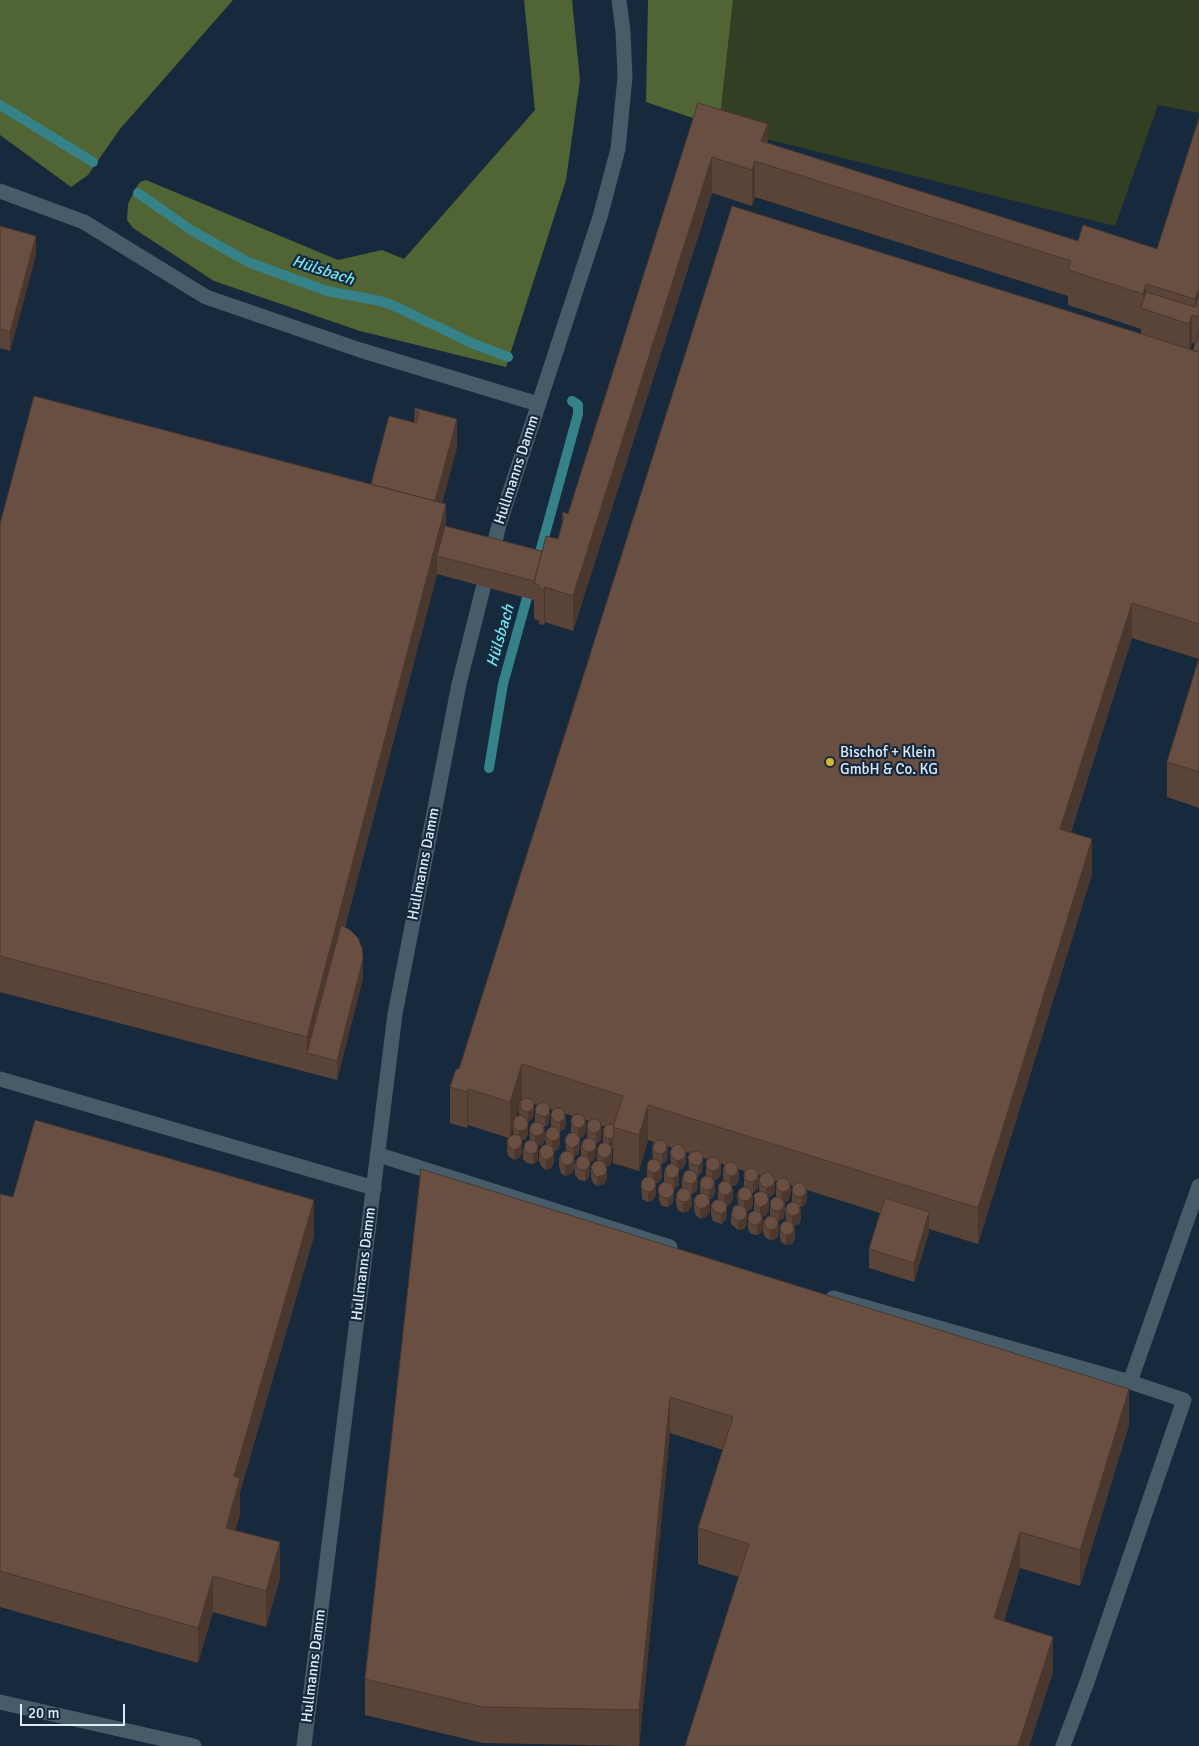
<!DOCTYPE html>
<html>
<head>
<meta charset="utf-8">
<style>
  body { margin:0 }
  #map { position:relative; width:1199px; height:1746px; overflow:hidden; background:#17293c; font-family:Signika,sans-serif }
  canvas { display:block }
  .scale { position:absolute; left:20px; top:1704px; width:105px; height:22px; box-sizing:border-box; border:2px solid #dde9f5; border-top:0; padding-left:6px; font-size:15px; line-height:18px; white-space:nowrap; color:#dde9f5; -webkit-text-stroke:4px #17293c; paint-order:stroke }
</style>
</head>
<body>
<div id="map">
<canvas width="1199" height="1746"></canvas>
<div class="scale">20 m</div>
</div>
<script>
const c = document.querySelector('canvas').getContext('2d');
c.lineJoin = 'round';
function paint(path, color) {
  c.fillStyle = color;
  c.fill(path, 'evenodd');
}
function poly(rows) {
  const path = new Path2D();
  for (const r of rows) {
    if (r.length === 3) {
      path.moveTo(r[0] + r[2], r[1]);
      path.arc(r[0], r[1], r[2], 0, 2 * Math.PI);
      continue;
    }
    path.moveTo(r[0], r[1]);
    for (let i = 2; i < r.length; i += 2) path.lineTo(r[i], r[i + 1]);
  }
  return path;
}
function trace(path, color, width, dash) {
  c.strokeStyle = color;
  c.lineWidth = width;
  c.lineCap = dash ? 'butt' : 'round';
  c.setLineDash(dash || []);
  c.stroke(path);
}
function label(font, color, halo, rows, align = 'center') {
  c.font = font + ' Signika,sans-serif';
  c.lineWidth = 4.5;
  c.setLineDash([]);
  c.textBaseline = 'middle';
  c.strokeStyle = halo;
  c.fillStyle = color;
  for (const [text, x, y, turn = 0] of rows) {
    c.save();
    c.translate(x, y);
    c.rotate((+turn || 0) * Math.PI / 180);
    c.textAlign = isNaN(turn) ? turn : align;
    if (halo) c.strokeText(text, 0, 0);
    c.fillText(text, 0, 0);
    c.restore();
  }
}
paint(poly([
  [733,0,1199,0,1199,113,1158,105,1115,226,719,127]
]), '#333f22');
paint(poly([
  [0,0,233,0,120,129,88,175,71,187,0,135],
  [524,0,572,0,580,80,566,180,506,367,360,331,214,281,133,228,127,220,128,204,136,188,140,182,146,180,338,260,382,250,404,259,535,110],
  [648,0,733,0,719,127,646,102]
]), '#516434');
trace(poly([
  [0,105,93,162],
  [138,193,191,230,248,262,327,291,380,301,392,305,474,344,508,357],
  [537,563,578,414,578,405,572,401],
  [489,768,503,684,530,587]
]), '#358289', 10);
trace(poly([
  [0,191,84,222,206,297,360,350,538,404],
  [0,1079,374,1188],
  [379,1155,670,1247],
  [833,1298,1130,1382],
  [0,1702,194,1746],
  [1063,1746,1087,1682,1184,1400,1130,1382,1199,1186]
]), '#465c69', 15);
trace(poly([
  [304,1746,395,1014,459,684,499,525,600,217,618,149,625,77,623,31,619,0]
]), '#465c69', 15);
paint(poly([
  [698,103,768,143,1078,241,1157,249,1199,118,1199,808,1167,797,1167,762,1199,659,1132,638,1071,832,1092,874,978,1244,929,1229,929,1232,914,1282,869,1268,869,1249,880,1213,807,1190,806,1204,800,1207,801,1220,798,1225,794,1226,795,1239,792,1244,786,1245,781,1242,780,1237,780,1227,786,1221,785,1208,792,1202,792,1192,793,1186,791,1185,791,1193,788,1201,785,1202,784,1218,779,1221,778,1221,779,1234,776,1239,770,1240,765,1237,763,1232,763,1222,770,1216,770,1206,776,1197,776,1184,777,1181,774,1180,775,1191,772,1196,768,1197,769,1210,766,1215,763,1216,762,1232,757,1235,751,1234,748,1229,748,1220,754,1211,754,1195,760,1192,759,1189,759,1179,761,1176,759,1175,758,1189,752,1193,753,1205,750,1210,746,1211,747,1224,744,1229,738,1230,731,1224,731,1215,738,1205,737,1193,744,1187,744,1177,745,1171,738,1169,739,1180,736,1185,732,1186,733,1199,730,1204,727,1205,726,1220,721,1224,713,1221,711,1215,711,1205,718,1200,718,1187,724,1181,723,1178,723,1168,725,1165,721,1163,721,1174,718,1179,715,1180,715,1191,714,1197,709,1200,710,1212,706,1217,700,1219,696,1215,694,1210,694,1200,700,1194,700,1184,706,1175,706,1163,708,1159,703,1158,702,1172,698,1175,697,1191,692,1194,691,1194,692,1206,688,1211,683,1213,678,1210,676,1204,676,1194,682,1188,682,1179,689,1170,688,1157,690,1153,686,1152,686,1163,683,1168,679,1170,679,1185,674,1189,673,1203,668,1207,662,1206,659,1201,659,1192,664,1182,664,1173,671,1164,670,1152,672,1148,668,1146,667,1161,661,1164,662,1177,659,1182,655,1183,656,1195,653,1200,648,1202,642,1199,641,1183,647,1177,647,1165,653,1159,652,1149,654,1142,648,1140,639,1171,613,1163,613,1148,611,1148,612,1161,609,1166,606,1167,607,1179,604,1184,597,1186,593,1183,591,1177,591,1167,597,1161,597,1149,603,1143,603,1130,605,1126,602,1126,601,1140,596,1144,596,1156,593,1161,590,1162,589,1177,585,1181,579,1180,575,1175,575,1165,581,1156,581,1144,587,1138,587,1128,589,1121,586,1120,586,1132,583,1137,580,1138,579,1153,574,1157,575,1169,571,1174,565,1176,561,1173,559,1167,559,1157,566,1151,565,1139,571,1133,571,1120,573,1116,566,1114,565,1129,560,1132,560,1145,557,1150,554,1151,554,1163,551,1168,546,1170,541,1166,539,1161,539,1151,546,1145,545,1133,551,1126,551,1117,553,1110,550,1109,549,1124,544,1127,545,1140,542,1145,538,1145,538,1161,533,1164,527,1163,523,1159,523,1149,530,1140,529,1128,535,1121,535,1109,537,1105,534,1104,533,1118,528,1122,528,1134,525,1140,522,1140,522,1153,519,1158,514,1160,508,1156,507,1150,507,1141,509,1138,468,1125,467,1128,450,1123,450,1087,459,1069,1141,334,1141,329,1068,305,1068,296,755,197,752,206,712,193,573,631,545,622,544,625,539,624,539,621,534,619,534,600,437,574,345,927,363,978,337,1080,0,992,0,524,371,484,414,423,415,408,457,447,442,503,446,527,542,551,558,539,562,525,562,516,568,514],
  [1192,343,1195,344,1193,351,1190,350],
  [519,1109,519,1116,516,1117],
  [513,1128,513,1135,510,1136],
  [0,226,36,255,10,351,0,348],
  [421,1169,1129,1425,1080,1586,1020,1568,1004,1621,1053,1672,1029,1746,685,1746,739,1577,698,1564,698,1528,723,1450,670,1433,639,1746,483,1743,365,1715,365,1679],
  [0,1194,13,1197,314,1236,240,1492,240,1514,235,1530,280,1578,266,1627,213,1612,198,1663,0,1607]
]), '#5a4438');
paint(poly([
  [768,124,768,160,761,141],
  [712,157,712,193,573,631,573,596],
  [755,161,755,197,752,206,752,170],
  [36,236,36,255,10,351,10,332],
  [1146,284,1146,310,1143,309,1143,294],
  [1199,288,1199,317,1195,316,1195,299],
  [1192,315,1192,343,1189,352,1189,324],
  [457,419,457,447,433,536,433,508],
  [446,504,446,540,437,556,437,574,311,1055,307,1053,307,1037],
  [545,587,545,622,544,625,544,590],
  [1132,603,1132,638,1060,865,1060,829],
  [1092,839,1092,874,978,1244,978,1208],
  [363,959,363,978,337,1080,337,1061],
  [522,1064,522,1100,519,1107,519,1109,514,1126,513,1122,513,1128,510,1138,510,1102],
  [468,1089,468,1125,467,1128,467,1092],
  [534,1103,533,1118,528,1122,528,1112],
  [648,1105,648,1140,639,1171,639,1135],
  [550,1108,549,1124,545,1127,545,1117],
  [566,1113,565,1129,560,1132,560,1123],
  [586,1122,586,1132,583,1137,580,1138,579,1153,574,1157,574,1147,578,1139,578,1129],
  [602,1124,601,1140,596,1144,596,1134],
  [528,1125,528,1134,525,1140,519,1141,519,1131],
  [545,1130,545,1140,542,1145,538,1145,538,1161,533,1164,533,1154,535,1146,535,1136],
  [560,1135,560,1145,557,1150,552,1151,552,1142],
  [613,1138,613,1148,609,1149,609,1139],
  [522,1143,522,1153,519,1158,514,1160,514,1150],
  [668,1145,667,1161,662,1164,662,1154],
  [596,1146,596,1156,593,1161,590,1162,589,1177,585,1181,585,1171,587,1163,587,1153],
  [612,1151,612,1161,609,1166,604,1168,604,1158],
  [554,1153,554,1163,551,1168,546,1170,546,1160],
  [686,1153,686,1163,683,1168,679,1170,679,1185,674,1189,674,1179,677,1170,677,1161],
  [703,1156,702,1172,698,1176,698,1166],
  [575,1160,575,1169,571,1174,565,1176,565,1166],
  [721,1165,721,1174,718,1179,712,1181,712,1171],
  [662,1167,662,1177,659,1182,653,1183,653,1174],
  [607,1170,607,1179,604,1184,597,1186,597,1177],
  [739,1170,739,1180,736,1185,730,1187,730,1177],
  [759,1173,758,1189,753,1193,753,1183],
  [698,1175,697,1191,692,1194,692,1184],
  [715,1181,714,1197,709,1200,709,1190],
  [775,1181,775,1191,772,1196,766,1198,766,1188],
  [791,1183,791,1193,788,1201,782,1203,782,1193],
  [656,1185,656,1195,653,1200,648,1202,648,1192],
  [674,1188,673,1203,668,1207,668,1197],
  [807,1188,806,1204,801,1207,801,1197],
  [733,1189,733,1199,730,1204,727,1205,726,1220,721,1224,721,1214,724,1206,724,1196],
  [692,1196,692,1206,688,1211,683,1213,683,1203],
  [753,1196,753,1205,750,1210,744,1212,744,1202],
  [314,1200,314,1236,240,1492,240,1514,226,1563,226,1528,234,1476],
  [769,1200,769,1210,766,1215,763,1216,762,1232,757,1235,757,1225,760,1217,760,1207],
  [710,1202,710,1212,706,1217,700,1219,700,1209],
  [785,1202,784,1218,779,1221,779,1212],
  [801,1210,801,1220,798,1225,792,1226,792,1217],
  [929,1212,929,1232,914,1282,914,1263],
  [747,1214,747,1224,744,1229,738,1230,738,1221],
  [779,1224,779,1234,776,1239,770,1240,770,1230],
  [795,1229,795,1239,792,1244,786,1245,786,1236],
  [1129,1389,1129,1425,1080,1586,1080,1550],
  [670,1397,670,1433,639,1746,639,1710],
  [1020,1532,1020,1568,994,1654,994,1618],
  [280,1542,280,1578,266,1627,266,1591],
  [213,1576,213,1612,198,1663,198,1628],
  [1053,1637,1053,1672,1029,1746,1018,1746]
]), '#4a372e');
const building = poly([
  [698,103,768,124,761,141,1078,241,1083,225,1157,249,1199,118,1199,288,1195,299,1146,284,1143,294,1068,270,1071,261,755,161,752,170,712,157,573,596,545,587,544,590,539,588,539,585,534,583,546,536,558,539,564,517,562,516,563,512,568,514,698,103],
  [732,206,1199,352,1199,624,1132,603,1060,829,1092,839,978,1208,648,1105,639,1135,613,1127,623,1096,522,1064,510,1102,468,1089,467,1092,450,1087,456,1069,459,1069,732,206],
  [0,226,36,236,10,332,0,329,0,226],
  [1146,292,1195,307,1199,296,1199,317,1192,315,1189,324,1141,308,1146,292],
  [1199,332,1199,352,1193,351,1199,332],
  [34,396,446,504,307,1037,0,956,0,524,34,396],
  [415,408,457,419,435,501,371,484,389,416,416,423,419,412,414,411,415,408],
  [445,526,542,551,534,581,437,556,445,526],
  [1199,658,1199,772,1167,762,1199,658],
  [341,925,350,930,358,938,362,948,363,959,337,1061,307,1053,341,925],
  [527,1105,7],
  [544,1102,547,1103,550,1108,549,1114,545,1117,536,1114,535,1109,538,1104,544,1102],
  [558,1115,7],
  [578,1121,7],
  [521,1115,527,1119,528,1125,525,1130,519,1131,514,1128,513,1122,516,1117,521,1115],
  [594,1126,7],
  [35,1120,314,1200,234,1476,240,1478,226,1528,280,1542,266,1591,213,1576,198,1628,0,1571,0,1194,13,1197,35,1120],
  [537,1129,7],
  [611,1124,614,1125,613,1138,609,1139,604,1136,603,1130,606,1125,611,1124],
  [553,1134,7],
  [574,1132,580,1138,579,1144,574,1147,571,1148,566,1144,565,1139,568,1134,574,1132],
  [516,1134,521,1137,522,1143,519,1148,514,1150,508,1147,507,1141,510,1136,516,1134],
  [589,1145,7],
  [660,1147,7],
  [531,1147,7],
  [606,1142,611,1146,612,1151,609,1156,604,1158,598,1155,597,1149,600,1144,606,1142],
  [548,1144,553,1148,554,1153,551,1158,546,1160,541,1157,539,1151,542,1146,548,1144],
  [679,1144,684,1148,686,1153,683,1159,677,1161,672,1157,670,1152,673,1146,679,1144],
  [567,1158,7],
  [700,1151,703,1156,702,1162,698,1166,689,1163,688,1157,691,1152,700,1151],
  [583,1163,7],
  [713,1164,7],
  [654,1166,7],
  [600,1160,605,1164,607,1170,604,1175,597,1177,593,1173,591,1167,594,1162,600,1160],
  [731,1169,7],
  [672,1171,7],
  [751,1175,7],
  [421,1169,1129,1389,1080,1550,1020,1532,994,1618,1053,1637,1018,1746,685,1746,749,1544,698,1528,733,1417,670,1397,639,1710,483,1707,365,1679,421,1169],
  [690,1177,7],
  [768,1172,773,1176,775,1181,772,1186,766,1188,761,1185,759,1179,762,1174,768,1172],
  [707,1183,7],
  [650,1176,655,1180,656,1185,653,1191,648,1192,642,1189,641,1183,644,1178,650,1176],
  [783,1185,7],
  [725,1188,7],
  [666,1190,8],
  [799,1190,7],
  [745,1194,7],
  [684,1195,7],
  [762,1191,767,1194,769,1200,766,1205,760,1207,755,1204,754,1195,756,1193,762,1191],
  [703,1193,708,1196,710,1202,706,1207,700,1209,696,1206,694,1200,697,1195,703,1193],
  [777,1204,7],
  [885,1198,929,1212,914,1263,869,1249,885,1198],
  [715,1200,723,1200,727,1205,726,1211,721,1214,713,1211,711,1205,715,1200],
  [793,1209,7],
  [740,1205,745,1208,747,1214,744,1219,738,1221,731,1215,734,1206,740,1205],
  [755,1218,7],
  [771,1223,7],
  [787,1228,7]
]);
paint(building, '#694f41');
trace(building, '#4a372e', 1);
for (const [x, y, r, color] of [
  [830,762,5,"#d2b736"]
]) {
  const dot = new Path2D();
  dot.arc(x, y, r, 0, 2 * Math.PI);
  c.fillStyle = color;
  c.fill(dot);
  trace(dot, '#17293c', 2);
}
label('15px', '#dde9f5', '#17293c', [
  ["Hullmanns Damm",517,470,-72],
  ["Hullmanns Damm",424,864,-79],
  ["Hullmanns Damm",364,1264,-83],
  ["Hullmanns Damm",314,1666,-83]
]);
label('15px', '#dde9f5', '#17293c', [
  ["Bischof + Klein",840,753],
  ["GmbH & Co. KG",840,770]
], 'left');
label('italic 16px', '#72e5ef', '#17293c', [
  ["Hülsbach",323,271,18],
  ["Hülsbach",501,636,-74]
]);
</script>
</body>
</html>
